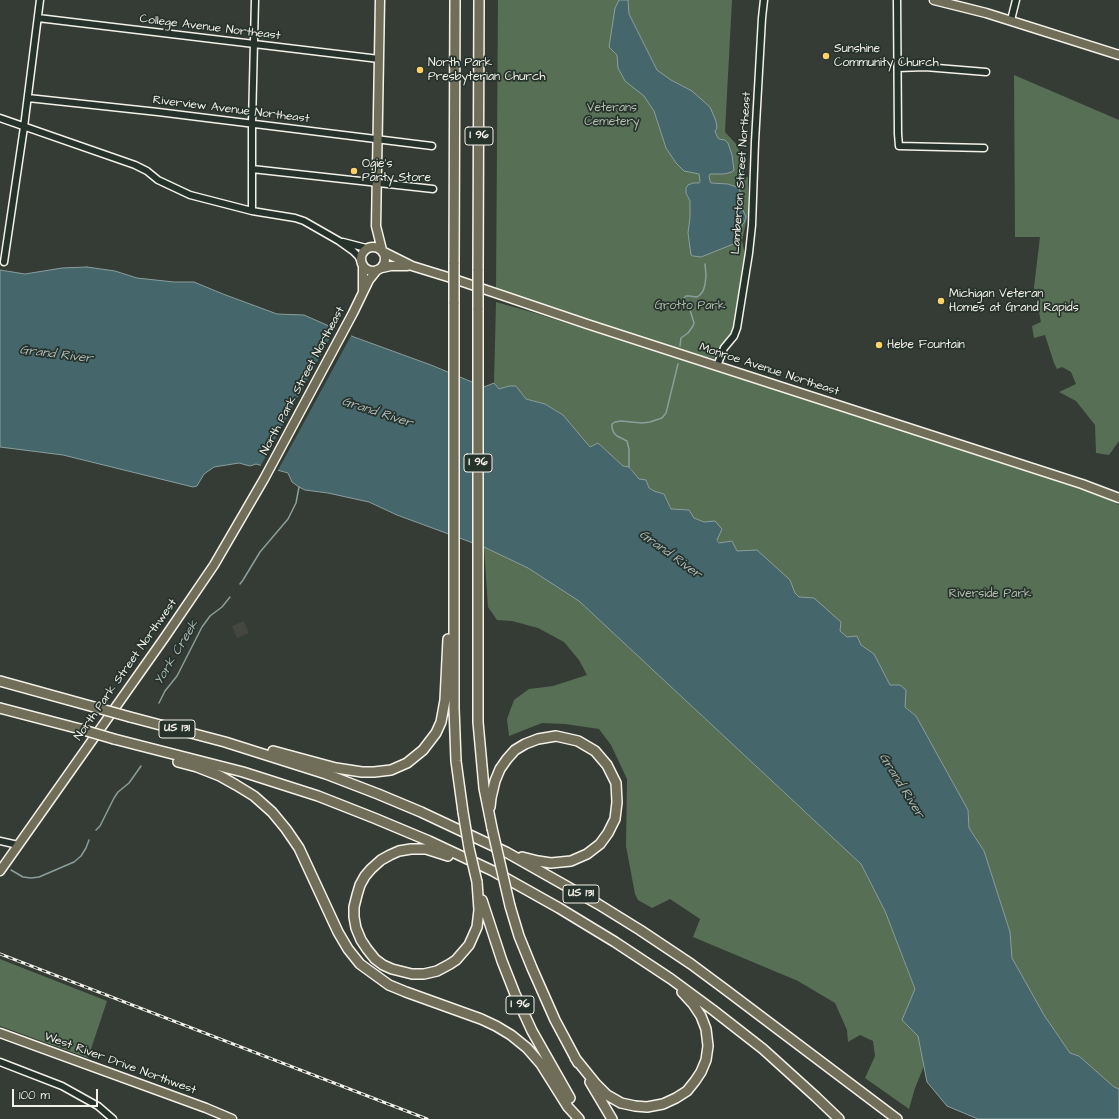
<!DOCTYPE html>
<html>
<head>
<meta charset="utf-8">
<style>
  body { margin:0 }
  #map { position:relative; width:1119px; height:1119px; overflow:hidden; background:#343c35; font-family:"Architects Daughter",sans-serif }
  canvas { display:block }
  .scale { position:absolute; left:12px; top:1089px; width:86px; height:18px; box-sizing:border-box; border:2px solid #f4f1e8; border-top:0; padding-left:5px; font-size:12px; line-height:14px; white-space:nowrap; color:#f4f1e8; -webkit-text-stroke:3px #26332d; paint-order:stroke }
</style>
</head>
<body>
<div id="map">
<canvas width="1119" height="1119"></canvas>
<div class="scale">100 m</div>
</div>
<script>
const c = document.querySelector('canvas').getContext('2d');
c.lineJoin = 'round';
function paint(path, color) {
  c.fillStyle = color;
  c.fill(path, 'evenodd');
}
function poly(rows) {
  const path = new Path2D();
  for (const r of rows) {
    if (r.length === 3) {
      path.moveTo(r[0] + r[2], r[1]);
      path.arc(r[0], r[1], r[2], 0, 2 * Math.PI);
      continue;
    }
    path.moveTo(r[0], r[1]);
    for (let i = 2; i < r.length; i += 2) path.lineTo(r[i], r[i + 1]);
  }
  return path;
}
function trace(path, color, width, dash) {
  c.strokeStyle = color;
  c.lineWidth = width;
  c.lineCap = dash ? 'butt' : 'round';
  c.setLineDash(dash || []);
  c.stroke(path);
}
function label(font, color, halo, rows, align = 'center') {
  c.font = font + ' "Architects Daughter",sans-serif';
  c.lineWidth = 3.5;
  c.setLineDash([]);
  c.textBaseline = 'middle';
  c.strokeStyle = halo;
  c.fillStyle = color;
  for (const [text, x, y, turn = 0] of rows) {
    c.save();
    c.translate(x, y);
    c.rotate((+turn || 0) * Math.PI / 180);
    c.textAlign = isNaN(turn) ? turn : align;
    if (halo) c.strokeText(text, 0, 0);
    c.fillText(text, 0, 0);
    c.restore();
  }
}
paint(poly([
  [244,621,249,633,237,638,232,626]
]), '#44463f');
paint(poly([
  [498,0,732,0,725,132,736,144,744,161,744,177,748,177,748,213,742,241,745,254,733,329,728,338,722,345,716,359,698,355,696,356,496,289],
  [1014,75,1119,120,1119,441,1109,455,1096,453,1095,425,1076,401,1059,392,1076,384,1071,372,1062,367,1057,369,1054,363,1045,335,1034,338,1032,326,1041,322,1034,287,1040,237,1015,237],
  [496,302,535,313,1101,495,1119,505,1119,1089,1114,1087,1079,1056,1070,1053,1044,1015,1012,958,1010,932,984,851,969,828,968,810,916,716,905,707,900,685,890,685,874,654,861,645,857,636,847,637,840,631,814,598,799,597,795,593,790,580,720,543,704,522,694,519,689,510,671,509,664,494,653,491,649,488,646,480,639,480,630,467,623,466,598,443,590,447,563,415,545,404,526,399,516,386,509,386,499,389,494,383],
  [484,547,528,568,579,601,861,864,885,911,915,990,902,1020,918,1036,924,1066,915,1088,909,1109,865,1078,875,1056,873,1041,860,1035,848,1042,847,1030,835,1003,798,981,693,937,700,919,670,899,652,908,638,900,635,894,626,846,627,779,611,745,599,729,565,724,542,723,509,736,507,719,514,700,529,689,553,686,587,675,579,660,564,642,538,628,512,621,497,620,488,607],
  [0,959,107,1001,88,1058,0,1026]
]), '#576f54');
const water = poly([
  [619,0,628,0,629,14,657,70,671,80,692,91,710,107,716,121,717,128,715,131,717,136,719,139,725,140,728,143,732,155,734,170,732,172,724,174,710,174,709,176,710,181,711,183,728,184,739,188,741,194,742,208,746,217,744,223,742,225,741,235,737,239,736,243,701,257,693,256,691,255,688,233,690,217,690,201,686,193,686,188,688,185,693,183,699,183,700,181,699,174,684,171,676,163,666,148,654,111,644,96,625,81,618,68,617,55,609,47,615,8,619,0],
  [87,267,115,271,137,278,174,282,194,282,223,294,277,314,304,315,354,337,431,365,484,387,494,383,499,389,509,386,516,386,526,399,545,404,563,415,590,447,598,443,623,466,629,467,639,479,646,480,649,488,654,491,664,494,671,509,689,510,694,518,704,522,715,521,722,529,717,540,719,543,732,541,737,551,757,550,790,580,795,593,799,597,814,598,841,622,840,631,847,637,857,636,861,645,874,654,890,685,900,685,906,690,905,707,916,716,968,810,969,828,984,851,1010,932,1012,958,1044,1015,1070,1053,1079,1056,1114,1087,1119,1089,1119,1119,978,1119,947,1106,927,1082,918,1036,902,1020,915,989,885,911,861,864,579,601,528,568,484,547,397,515,369,502,328,493,305,490,299,487,292,482,288,473,256,464,250,466,239,463,214,467,204,474,197,486,193,487,63,455,0,447,0,270,25,274,62,268,87,267]
]);
paint(water, '#45676b');
trace(water, '#8b9e9d', 1);
paint(poly([
  [336,327,352,334,277,472,260,467]
]), '#343c35');
trace(poly([
  [680,346,681,338,688,333,693,326,694,323,690,310,687,306,684,298,686,296,689,296,697,297,700,295,703,291,705,285,706,275,705,264],
  [629,467,629,449,627,441,617,436,614,433,612,428,612,424,615,422,621,421,642,423,650,422,662,418,666,413,678,364],
  [240,584,243,580,260,552,288,519,296,503,299,487],
  [159,703,165,691,177,676,202,627,210,616,222,607,230,597],
  [96,830,100,826,114,798,118,792,129,783,141,766],
  [11,870,23,877,31,878,39,877,74,862,81,856,86,848,89,840]
]), '#8b9e9d', 1.5);
const minor = poly([
  [897,0,898,134,899,146,984,148],
  [38,18,379,59],
  [1011,20,1016,0],
  [898,68,925,67,986,72],
  [28,98,158,112,432,146],
  [0,118,135,165,147,171,158,180,190,195,252,211,295,218,304,221,339,241,353,251,358,256,361,261],
  [252,169,433,189],
  [252,211,252,124,255,0],
  [343,242,366,248],
  [4,262,24,127,40,0],
  [717,366,724,348,734,336,737,328,749,253,752,225,755,142,762,18,764,0],
  [0,841,18,845],
  [0,1062,62,1086,98,1106,113,1119]
]);
const major = poly([
  [380,0,376,226,382,250],
  [934,0,986,13,1119,55],
  [373,259,12],
  [384,252,412,266,451,278,587,324,1082,484,1119,498],
  [382,268,391,266,407,266],
  [363,291,363,266],
  [0,871,165,637,214,565,264,479,353,313,369,280,377,270],
  [0,1033,206,1108,232,1119]
]);
const highway = poly([
  [454,264,455,0],
  [478,271,479,0],
  [454,302,454,708,456,761,463,812],
  [478,308,478,722,484,788,492,828],
  [0,681,94,707],
  [0,708,80,729],
  [130,717,225,742,326,774,378,794,421,812,506,852,598,904,640,930,691,964,726,990,897,1119],
  [114,739,243,772,318,796,374,818,429,841,493,871,559,908,615,942,671,979,713,1010,763,1049,816,1097,839,1119],
  [273,751,336,768,362,772,374,772,391,770,407,763,423,750,436,733,441,722,445,700,448,639],
  [178,762,197,767,220,776,236,785,254,796,272,812,286,829,299,848,338,932,348,949,360,964,389,985,406,992,481,1019,496,1026,511,1035,527,1048,541,1064,568,1107,579,1119],
  [490,807,491,798,495,781,500,769,507,759,515,750,525,744,538,739,556,736,578,741,595,751,607,765,616,783,617,802,615,819,608,833,600,844,587,854,571,861,551,863,538,861,522,857],
  [448,856,426,849,411,849,399,851,390,855,381,860,371,869,365,876,360,885,357,895,354,907,354,917,356,928,361,940,367,949,375,959,383,965,392,969,412,974,424,974,437,971,450,964,456,960,469,945,477,927,479,910,477,882],
  [482,900,502,961,515,994,532,1031,570,1098],
  [510,906,519,936,532,968,555,1020,578,1063],
  [575,1058,596,1084,607,1095,621,1103,635,1106,647,1107,663,1104,676,1098,687,1091,695,1081,701,1072,706,1060,708,1046,706,1029,701,1016,693,1004,682,992],
  [590,1082,612,1119]
]);
trace(minor, '#f4f1e8', 9);
trace(major, '#f4f1e8', 11);
trace(highway, '#f4f1e8', 12);
trace(minor, '#26332d', 6);
trace(major, '#706e59', 8);
trace(highway, '#706e59', 9);
const rail = poly([
  [0,954,427,1119]
]);
trace(rail, '#f4f1e8', 3);
trace(rail, '#26332d', 1.5, [4.5]);
const highwayBridge = poly([
  [478,271,478,308],
  [454,302,454,264],
  [94,707,130,717],
  [80,729,114,739],
  [463,812,469,848,477,882],
  [492,828,510,906]
]);
trace(highwayBridge, '#f4f1e8', 12, []);
trace(highwayBridge, '#706e59', 9);
for (const [x, y, r, color] of [
  [826,56,4,"#ffd166"],
  [420,70,4,"#ffd166"],
  [354,171,4,"#ffd166"],
  [941,301,4,"#ffd166"],
  [879,345,4,"#ffd166"]
]) {
  const dot = new Path2D();
  dot.arc(x, y, r, 0, 2 * Math.PI);
  c.fillStyle = color;
  c.fill(dot);
  trace(dot, '#26332d', 1.5);
}
for (const [x, y, w] of [
  [479,136,28],
  [478,463,28],
  [177,729,36],
  [581,894,36],
  [520,1005,28]
]) {
  const box = new Path2D();
  box.roundRect(x - w / 2, y - 9, w, 18, 3);
  c.fillStyle = '#26332d';
  c.fill(box);
  trace(box, '#f4f1e8', 1);
}
label('bold 11px', '#f4f1e8', null, [
  ["I 96",479,136],
  ["I 96",478,463],
  ["US 131",177,729],
  ["US 131",581,894],
  ["I 96",520,1005]
]);
label('12px', '#f4f1e8', '#26332d', [
  ["College Avenue Northeast",210,28,7],
  ["Riverview Avenue Northeast",231,110,7],
  ["Lamberton Street Northeast",742,173,-86],
  ["Monroe Avenue Northeast",769,370,18],
  ["North Park Street Northeast",303,381,-62],
  ["North Park Street Northwest",126,670,-55],
  ["West River Drive Northwest",120,1064,20]
]);
label('12px', '#f4f1e8', '#26332d', [
  ["Sunshine",834,49],
  ["Community Church",834,63],
  ["North Park",428,63],
  ["Presbyterian Church",428,77],
  ["Ogie's",362,164],
  ["Party Store",362,178],
  ["Michigan Veteran",949,294],
  ["Homes at Grand Rapids",949,308],
  ["Hebe Fountain",887,345]
], 'left');
label('12px', '#b5bdad', '#26332d', [
  ["Veterans",612,108],
  ["Cemetery",612,122],
  ["Grotto Park",690,306],
  ["Riverside Park",990,594]
]);
label('italic 13px', '#aebab6', '#26332d', [
  ["Grand River",56,355,7],
  ["Grand River",377,413,18],
  ["Grand River",670,555,36],
  ["York Creek",177,653,-59],
  ["Grand River",901,786,58]
]);
</script>
</body>
</html>
